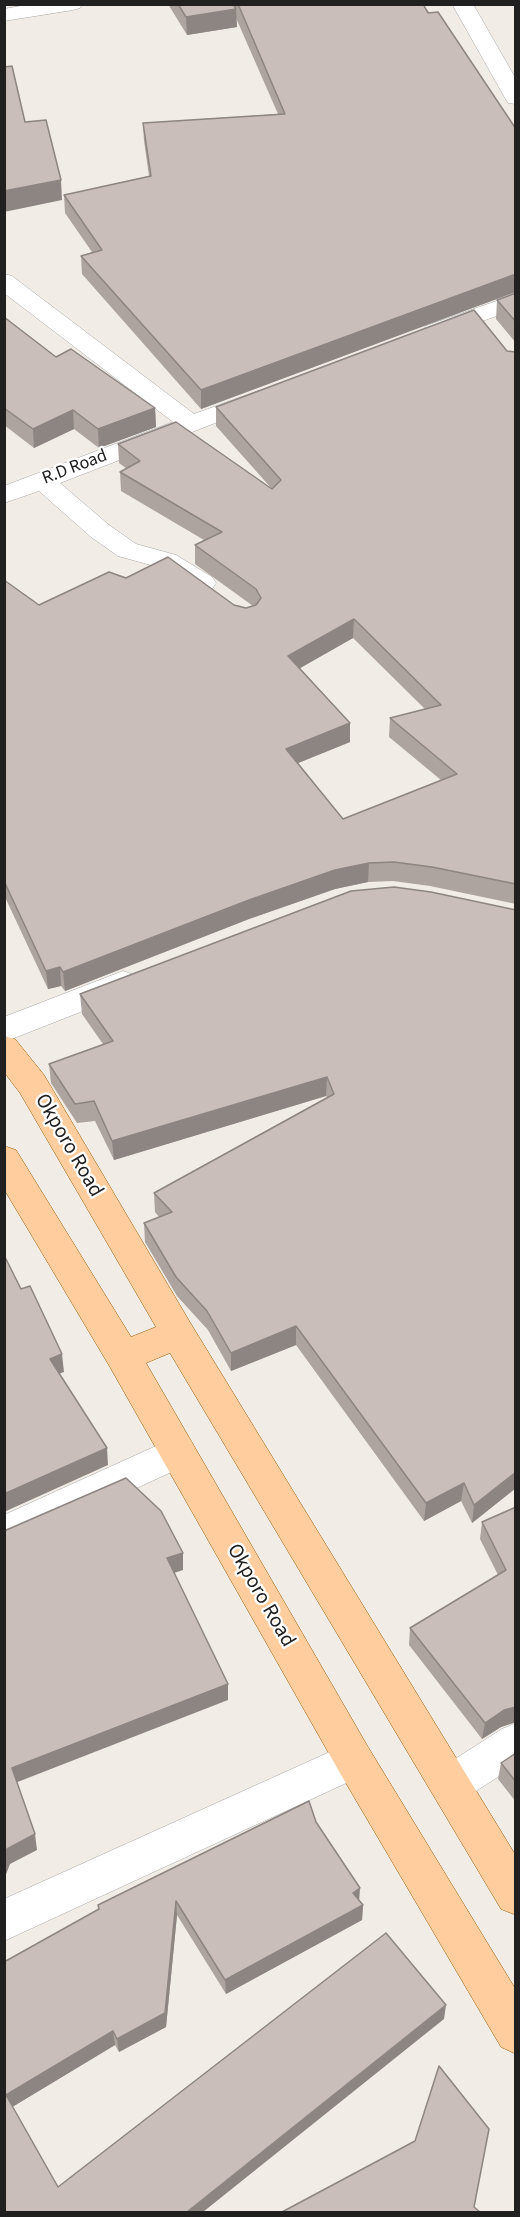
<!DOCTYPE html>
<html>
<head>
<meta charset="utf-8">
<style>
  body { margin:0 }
  #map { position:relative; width:520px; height:2217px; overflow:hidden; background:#f1ece6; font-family:"Source Sans 3",sans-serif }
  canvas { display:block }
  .frame { position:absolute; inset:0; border:6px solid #202020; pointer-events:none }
</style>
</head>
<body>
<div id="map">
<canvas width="520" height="2217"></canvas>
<div class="frame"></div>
</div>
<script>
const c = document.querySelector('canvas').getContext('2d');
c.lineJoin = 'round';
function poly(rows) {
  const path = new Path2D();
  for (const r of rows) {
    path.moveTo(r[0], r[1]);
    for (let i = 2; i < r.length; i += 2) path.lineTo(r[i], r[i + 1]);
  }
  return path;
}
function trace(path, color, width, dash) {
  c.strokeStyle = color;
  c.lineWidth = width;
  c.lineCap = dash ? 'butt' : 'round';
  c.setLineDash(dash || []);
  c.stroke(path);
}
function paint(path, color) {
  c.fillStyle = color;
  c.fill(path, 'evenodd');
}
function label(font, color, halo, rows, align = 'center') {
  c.font = font + ' "Source Sans 3",sans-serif';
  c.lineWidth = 4.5;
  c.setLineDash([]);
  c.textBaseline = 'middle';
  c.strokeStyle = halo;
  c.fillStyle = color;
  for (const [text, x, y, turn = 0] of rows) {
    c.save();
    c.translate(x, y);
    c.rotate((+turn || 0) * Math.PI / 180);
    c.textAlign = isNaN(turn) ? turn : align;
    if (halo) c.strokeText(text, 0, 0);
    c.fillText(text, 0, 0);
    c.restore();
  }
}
const minor = poly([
  [31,4,83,4,80,8,73,10,4,21,4,9,31,4],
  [452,4,473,4,516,79,516,104,508,103,505,98,452,4],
  [4,274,12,276,194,414,258,391,267,393,270,398,267,403,60,483,109,525,136,544,176,555,212,577,216,583,212,589,202,592,192,589,158,567,118,556,91,537,39,491,4,503,4,486,173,422,4,293,4,274],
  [516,294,516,309,435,338,426,336,423,331,426,326,516,294],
  [123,971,134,975,139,983,134,991,4,1042,4,1017,123,971],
  [178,1436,191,1441,196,1452,191,1463,4,1549,4,1515,178,1436],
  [516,1723,516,1765,464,1799,450,1804,436,1799,430,1785,436,1771,502,1729,516,1723],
  [354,1741,368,1747,374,1760,368,1773,4,1941,4,1899,354,1741]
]);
const major = poly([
  [4,1036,15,1039,44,1075,191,1324,516,1856,516,1915,501,1909,170,1353,146,1363,368,1747,516,1990,516,2054,501,2047,340,1773,110,1367,4,1189,4,1146,16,1150,131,1337,156,1327,20,1093,4,1072,4,1036]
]);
trace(minor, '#a7a7a7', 1);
trace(major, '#9c5b00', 1);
paint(minor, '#fff');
paint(major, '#ffcd9e');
paint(poly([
  [168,4,423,4,516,129,516,292,201,409,82,274,81,256,92,252,65,213,64,195,149,176,144,141,143,123,278,114,236,18,237,27,187,35],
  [516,293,516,343,496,319,497,300],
  [4,317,56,357,155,408,156,427,99,448,74,429,34,448,4,425],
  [507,351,516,352,516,904,430,886,393,881,368,882,335,889,249,919,65,991,61,986,48,989,4,895,4,580,39,605,126,578,246,608,253,606,195,564,195,545,204,540,121,491,120,472,127,469,119,463,118,444,272,489,216,426,216,407],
  [353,638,425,709,390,718,389,737,441,780,343,819,298,763,350,742,350,723,300,668],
  [516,910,516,1488,472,1523,461,1501,424,1521,296,1345,231,1371,208,1330,177,1296,145,1242,144,1223,159,1217,155,1212,154,1193,327,1097,326,1096,114,1160,95,1121,77,1123,51,1083,49,1064,103,1044,82,1014,80,994],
  [516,1507,516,1722,501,1727,482,1739,409,1645,410,1628,498,1575,480,1539,482,1522],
  [516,1753,516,1802,498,1779,501,1763],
  [316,1822,359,1901,363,1905,362,1920,226,1994,177,1915,166,2027,119,2052,115,2045,12,2107,58,2187,444,2019,4,2212,4,1962]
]), '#ada39f');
paint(poly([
  [236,9,237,27,187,35,186,17],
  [61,180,62,200,4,212,4,191],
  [516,274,515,292,201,409,201,390],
  [155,408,156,427,99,448,98,429],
  [73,410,74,429,34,448,33,429],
  [354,619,353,638,288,675,288,656],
  [350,723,350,742,286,768,286,749],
  [369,863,368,882,335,889,249,919,65,991,63,972,249,900,335,870],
  [60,967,61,986,48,989,46,971],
  [327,1077,326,1096,114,1160,112,1141],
  [296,1326,296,1345,231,1371,231,1353],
  [62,1354,64,1372,52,1376,50,1359],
  [107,1448,108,1465,4,1512,4,1494],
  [516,1472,516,1488,472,1523,474,1505],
  [464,1483,461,1501,424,1521,426,1503],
  [183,1553,183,1570,168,1575,167,1558],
  [228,1684,228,1700,15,1783,12,1768],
  [516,1707,516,1722,501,1727,482,1739,485,1723,504,1710],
  [35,1834,37,1850,10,1864,5,1877,4,1855,7,1849],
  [360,1888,359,1903,353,1893],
  [176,1901,177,1915,166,2027,119,2052,117,2039],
  [363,1905,362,1920,226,1994,225,1980],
  [446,2005,444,2019,203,2212,187,2212],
  [113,2031,115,2045,9,2109,6,2095]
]), '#8d8582');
const building = poly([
  [178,4,233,4,236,9,186,17,178,4],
  [238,4,423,4,428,13,438,12,516,129,516,274,201,390,81,256,102,250,64,195,151,176,143,123,285,114,238,4],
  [12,66,25,122,46,120,61,180,4,191,4,67,12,66],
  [516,293,516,322,497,300,516,293],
  [474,310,507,351,516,352,516,884,432,867,394,862,369,863,335,870,249,900,63,972,60,967,46,971,4,881,4,580,39,605,109,572,126,578,168,557,234,605,246,608,256,605,261,598,256,589,195,545,222,532,120,472,140,461,118,444,176,422,272,489,281,480,216,407,474,310],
  [354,619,441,705,390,718,457,774,343,819,286,749,350,723,288,656,354,619],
  [4,317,56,357,71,349,155,408,98,429,73,410,33,429,4,408,4,317],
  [394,887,431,892,516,910,516,1472,474,1505,464,1483,426,1503,296,1326,231,1353,207,1311,176,1277,144,1223,172,1212,154,1193,334,1094,327,1077,112,1141,94,1101,75,1104,49,1064,113,1041,80,994,351,891,394,887],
  [4,1255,21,1289,30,1286,62,1354,50,1359,107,1448,4,1494,4,1255],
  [126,1478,161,1511,183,1553,167,1558,228,1684,12,1768,35,1834,7,1849,4,1855,4,1531,126,1478],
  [516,1507,516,1707,504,1710,485,1723,410,1628,506,1570,482,1522,516,1507],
  [516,1753,516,1782,501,1763,516,1753],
  [309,1801,316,1822,360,1888,353,1893,363,1905,225,1980,176,1901,165,2013,117,2039,113,2031,6,2095,58,2187,386,1933,446,2005,187,2212,4,2212,4,1962,99,1909,98,1905,309,1801],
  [439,2066,489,2129,474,2207,480,2212,282,2212,415,2141,439,2066]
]);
paint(building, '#c9beb9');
trace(building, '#8d8582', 1.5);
label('18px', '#202020', '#fff', [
  ["R.D Road",75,468,-21]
]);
label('21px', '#202020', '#fff', [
  ["Okporo Road",68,1146,60],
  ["Okporo Road",260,1596,60]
]);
</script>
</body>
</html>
